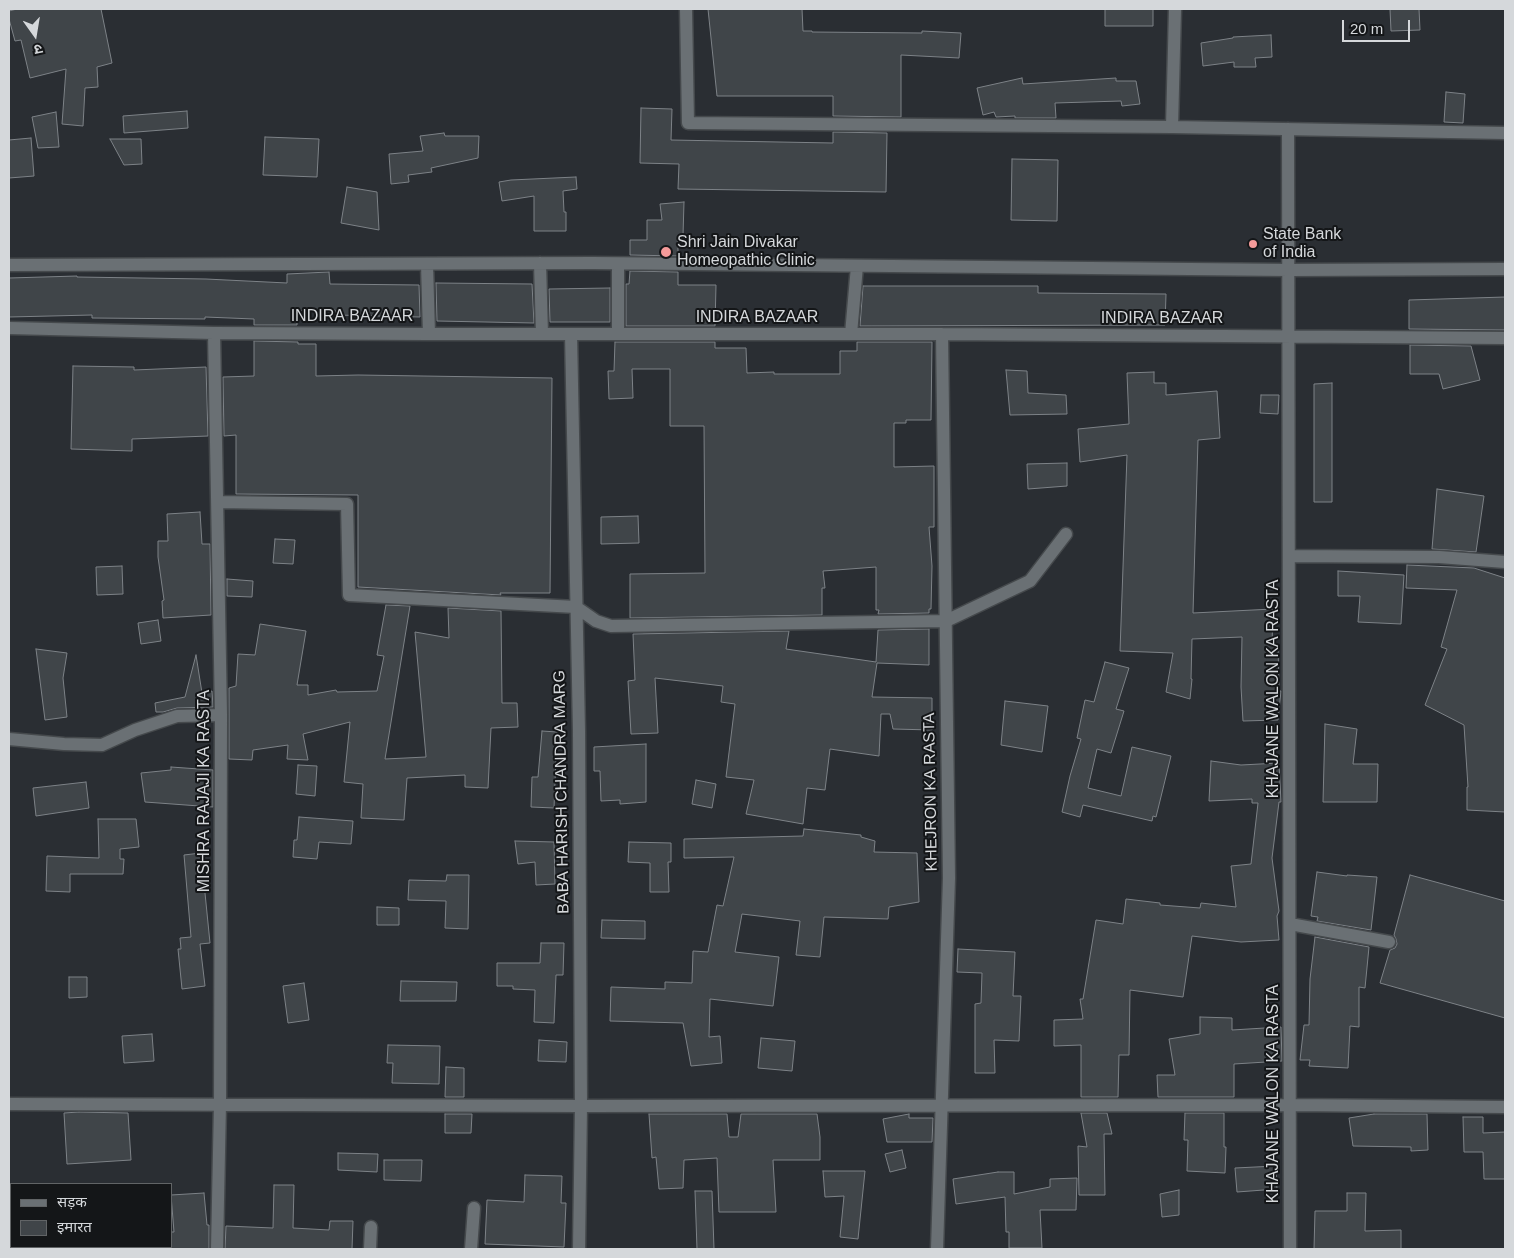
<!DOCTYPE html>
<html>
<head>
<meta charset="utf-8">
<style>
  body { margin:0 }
  #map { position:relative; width:1514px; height:1258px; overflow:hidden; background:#2a2e33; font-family:Helvetica,"Noto Sans Devanagari",sans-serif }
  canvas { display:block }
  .frame { position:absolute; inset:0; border:10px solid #d5d8db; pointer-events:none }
  .legend { position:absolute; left:10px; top:1183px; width:162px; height:65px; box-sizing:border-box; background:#141618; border:1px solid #616466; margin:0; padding:6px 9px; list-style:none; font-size:15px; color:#d5d8db }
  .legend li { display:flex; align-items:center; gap:10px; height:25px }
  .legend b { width:25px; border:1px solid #616466 }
  .north { position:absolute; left:10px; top:10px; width:50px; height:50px; -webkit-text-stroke:4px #141618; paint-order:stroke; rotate:167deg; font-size:14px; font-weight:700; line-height:20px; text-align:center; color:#d5d8db }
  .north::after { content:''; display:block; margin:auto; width:18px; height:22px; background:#d5d8db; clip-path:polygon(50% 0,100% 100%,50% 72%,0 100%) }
  .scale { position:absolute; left:1342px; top:20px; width:68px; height:22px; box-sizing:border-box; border:2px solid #d5d8db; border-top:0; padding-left:6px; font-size:15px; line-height:18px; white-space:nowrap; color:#d5d8db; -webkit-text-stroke:4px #141618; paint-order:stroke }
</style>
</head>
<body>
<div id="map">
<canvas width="1514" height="1258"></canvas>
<div class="frame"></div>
<ul class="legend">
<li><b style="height:6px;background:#6a7074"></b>सड़क</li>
<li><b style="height:14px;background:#404549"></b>इमारत</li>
</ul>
<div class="north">उ</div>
<div class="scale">20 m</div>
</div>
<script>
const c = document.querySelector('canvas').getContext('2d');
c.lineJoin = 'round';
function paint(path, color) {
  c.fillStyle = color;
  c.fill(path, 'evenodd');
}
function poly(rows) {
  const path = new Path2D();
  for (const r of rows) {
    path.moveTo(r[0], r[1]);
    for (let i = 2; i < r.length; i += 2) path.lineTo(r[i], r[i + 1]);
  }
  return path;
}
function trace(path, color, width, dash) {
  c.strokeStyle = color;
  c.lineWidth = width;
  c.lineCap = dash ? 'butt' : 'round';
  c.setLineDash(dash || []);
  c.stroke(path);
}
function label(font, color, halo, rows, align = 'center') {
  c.font = font + ' Helvetica,sans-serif';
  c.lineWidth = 4;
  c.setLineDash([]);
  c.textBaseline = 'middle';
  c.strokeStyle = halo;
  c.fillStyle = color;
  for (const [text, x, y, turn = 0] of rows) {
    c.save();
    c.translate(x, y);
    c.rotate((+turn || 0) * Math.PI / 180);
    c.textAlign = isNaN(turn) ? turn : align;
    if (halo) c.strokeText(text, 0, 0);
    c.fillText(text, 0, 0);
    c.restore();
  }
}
const building = poly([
  [17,9,101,9,112,63,97,67,98,87,85,88,83,126,62,124,66,69,30,78,21,40,15,41,9,19,9,11,17,9],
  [708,9,802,9,803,31,812,31,812,32,922,33,922,31,961,33,959,58,901,55,901,117,833,116,833,96,717,96,708,9],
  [1105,9,1153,9,1153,26,1105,26,1105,9],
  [1390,9,1419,9,1420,30,1391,31,1390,9],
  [1271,35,1272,57,1255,58,1256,67,1234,67,1234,62,1203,66,1201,43,1233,38,1233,37,1271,35],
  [1022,78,1023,84,1116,78,1116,81,1136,81,1140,104,1122,106,1121,101,1055,103,1056,118,1015,118,1015,116,996,117,994,112,983,115,977,88,1022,78],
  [1446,92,1465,94,1463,123,1444,122,1446,92],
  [641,108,672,109,671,140,833,143,833,132,887,133,886,192,678,189,679,164,640,163,641,108],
  [187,111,188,128,124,133,123,116,187,111],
  [56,112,59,147,38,148,32,117,56,112],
  [444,133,445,136,479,136,478,158,431,168,432,172,408,175,409,182,391,184,389,154,423,151,420,136,444,133],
  [265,137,319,139,317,177,263,175,265,137],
  [31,138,34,176,9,178,9,140,31,138],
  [110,139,141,139,142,164,124,165,110,139],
  [1012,159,1058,160,1057,221,1011,220,1012,159],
  [576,177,577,189,563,191,564,212,566,212,566,231,534,231,534,196,502,201,499,182,511,180,576,177],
  [347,187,377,192,379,230,341,223,347,187],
  [684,202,683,236,678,236,678,256,630,255,630,240,647,240,647,220,662,220,660,204,684,202],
  [630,271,678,272,678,285,716,285,715,326,626,326,626,284,629,284,630,271],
  [329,272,330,284,419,285,420,317,335,315,335,310,297,311,297,325,254,325,254,319,205,317,205,319,92,318,92,315,9,317,9,278,77,276,77,277,206,279,287,283,287,274,329,272],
  [436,283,532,284,534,323,437,321,436,283],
  [863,286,1038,286,1038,293,1166,294,1165,325,860,326,863,286],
  [610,288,610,322,550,322,549,289,610,288],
  [1505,297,1505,330,1409,329,1409,300,1505,297],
  [254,341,298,342,298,344,316,344,316,376,358,375,552,378,550,593,500,593,501,595,358,587,358,495,236,494,236,435,224,436,223,377,254,376,254,341],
  [615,342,715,342,715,348,746,348,747,373,774,372,774,374,840,374,840,351,857,351,857,342,932,342,931,420,906,420,906,423,894,423,894,467,934,466,934,527,929,527,932,566,931,609,929,609,929,613,878,614,879,610,876,610,876,567,823,571,825,588,822,588,822,615,630,618,630,574,705,573,704,426,670,426,670,369,632,369,633,398,609,399,608,371,614,371,615,342],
  [1410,345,1471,346,1480,380,1443,389,1439,374,1410,374,1410,345],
  [73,366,134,367,134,370,206,367,208,436,132,439,132,451,71,449,73,366],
  [1006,370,1027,371,1028,393,1066,395,1067,414,1010,415,1006,370],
  [1154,372,1154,383,1166,383,1166,395,1217,391,1220,438,1198,440,1193,613,1273,609,1272,646,1278,645,1279,691,1281,691,1278,720,1243,721,1241,687,1242,637,1192,639,1191,679,1192,679,1190,699,1166,692,1173,653,1120,651,1127,455,1080,462,1078,429,1129,424,1127,373,1154,372],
  [1332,383,1332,502,1314,502,1314,384,1332,383],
  [1261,395,1279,395,1278,414,1260,413,1261,395],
  [1067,463,1067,486,1028,489,1027,464,1067,463],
  [1437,489,1484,496,1476,552,1432,549,1437,489],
  [200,512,202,544,210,544,211,615,163,618,162,601,164,600,158,557,158,541,168,541,167,514,200,512],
  [638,516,639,543,601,544,601,517,638,516],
  [275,539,295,540,293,564,273,563,275,539],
  [1407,565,1474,568,1505,578,1505,812,1467,810,1467,787,1468,787,1464,725,1425,705,1447,649,1441,647,1457,590,1406,588,1407,565],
  [122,566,123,594,97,595,96,567,122,566],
  [1338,571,1404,575,1401,624,1358,622,1360,596,1338,596,1338,571],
  [227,579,253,581,252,597,227,596,227,579],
  [386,605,410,606,385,759,426,757,415,632,449,638,448,608,501,611,502,703,517,703,518,727,491,728,488,788,465,787,465,775,407,778,404,820,361,818,363,784,344,782,350,722,303,734,308,760,287,759,288,745,253,750,252,760,229,759,229,688,236,686,238,654,255,655,260,624,306,631,297,685,308,685,308,695,336,690,337,692,377,691,384,656,377,655,386,605],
  [158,620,161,641,141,644,138,623,158,620],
  [929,629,929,665,877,663,872,697,932,698,932,730,893,729,890,714,881,714,879,756,830,749,825,790,807,788,803,824,746,814,754,780,726,777,735,704,721,702,723,686,655,678,658,733,631,734,628,681,635,680,633,634,789,631,786,649,876,662,878,630,929,629],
  [36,649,67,653,63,678,67,717,45,720,36,649],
  [196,655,202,693,212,691,213,707,177,708,163,712,156,712,155,703,185,697,196,655],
  [1105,662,1129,668,1116,709,1124,711,1111,753,1097,749,1088,788,1121,796,1132,747,1171,756,1156,817,1153,816,1152,821,1083,805,1080,817,1062,812,1070,776,1081,739,1077,738,1085,700,1094,702,1105,662],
  [1005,701,1048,706,1042,752,1001,745,1005,701],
  [1325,724,1357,729,1353,764,1378,764,1377,802,1323,802,1325,724],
  [542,731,557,732,554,808,531,807,532,777,538,777,542,731],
  [646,744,646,802,620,804,620,800,601,801,600,771,594,771,594,747,646,744],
  [1211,761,1241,765,1279,763,1281,802,1279,802,1272,858,1279,911,1277,916,1279,940,1241,942,1192,936,1183,997,1130,990,1129,1055,1119,1055,1118,1097,1081,1097,1081,1045,1054,1046,1054,1020,1083,1019,1080,999,1083,999,1096,920,1123,924,1126,899,1160,903,1160,905,1200,908,1201,903,1236,907,1231,866,1251,864,1258,803,1252,803,1252,799,1209,801,1211,761],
  [298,765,317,766,315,796,296,794,298,765],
  [171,767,213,770,213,807,145,802,141,773,171,770,171,767],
  [696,780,716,784,712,808,692,804,696,780],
  [86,782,89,808,36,816,33,788,86,782],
  [299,817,353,821,351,844,319,842,317,859,293,857,294,840,297,840,299,817],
  [98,819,136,819,139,847,120,849,120,859,124,859,123,874,70,874,70,892,46,891,47,856,99,858,98,819],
  [804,829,861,835,861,837,875,841,874,852,917,853,919,902,889,907,888,919,824,917,820,957,796,955,800,921,742,914,735,952,779,957,773,1006,710,999,709,1037,720,1036,722,1063,691,1066,683,1023,610,1021,611,987,665,989,665,982,692,983,693,951,708,952,717,905,723,906,734,857,684,858,684,839,803,836,804,829],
  [515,841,554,842,555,884,536,885,535,862,518,864,515,841],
  [629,842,671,843,671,862,668,862,669,892,650,892,650,863,628,862,629,842],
  [201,853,210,943,200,944,205,986,182,989,178,949,181,949,180,938,191,937,184,855,201,853],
  [1317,872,1347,876,1347,875,1377,877,1371,930,1317,921,1318,917,1311,916,1317,872],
  [447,875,469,875,468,929,445,928,446,901,408,900,409,880,446,881,447,875],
  [1410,875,1505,901,1505,1018,1380,983,1390,950,1395,948,1397,944,1396,939,1394,935,1410,875],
  [377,907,399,908,399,925,377,925,377,907],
  [602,920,645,921,645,939,601,938,602,920],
  [1315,937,1369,947,1365,988,1359,987,1359,1027,1350,1026,1348,1068,1309,1066,1310,1060,1300,1060,1304,1025,1309,1025,1310,979,1315,937],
  [541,943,564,943,563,975,556,975,554,1023,534,1022,535,990,513,989,513,986,497,986,497,963,540,963,541,943],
  [958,949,1015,952,1013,996,1021,996,1019,1041,994,1040,995,1073,975,1073,975,1004,981,1003,982,973,957,972,958,949],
  [69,977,87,977,87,997,69,998,69,977],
  [401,981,457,982,456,1001,400,1001,401,981],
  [304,983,309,1020,288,1023,283,986,304,983],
  [1200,1017,1232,1018,1232,1030,1281,1027,1282,1061,1234,1064,1234,1097,1158,1097,1157,1075,1175,1075,1169,1039,1200,1034,1200,1017],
  [152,1034,154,1061,124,1063,122,1036,152,1034],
  [761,1038,795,1041,792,1071,758,1068,761,1038],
  [539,1040,567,1042,566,1062,538,1061,539,1040],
  [388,1045,440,1046,439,1084,392,1083,393,1063,387,1063,388,1045],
  [446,1067,464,1068,464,1097,445,1097,446,1067],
  [79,1112,128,1113,131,1160,67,1164,64,1113,79,1112],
  [1081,1113,1107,1113,1112,1134,1104,1134,1105,1195,1079,1195,1078,1146,1087,1147,1081,1113],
  [1185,1113,1224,1113,1224,1147,1226,1147,1225,1173,1187,1171,1188,1140,1184,1140,1185,1113],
  [445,1114,472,1114,471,1133,445,1133,445,1114],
  [649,1114,727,1114,729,1137,738,1137,741,1114,817,1114,820,1137,820,1160,773,1160,776,1212,719,1212,717,1158,684,1160,683,1188,659,1189,656,1157,652,1158,649,1114],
  [909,1114,909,1118,933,1118,932,1142,887,1142,883,1119,909,1114],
  [1374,1114,1427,1114,1428,1150,1411,1151,1411,1147,1353,1146,1349,1118,1374,1114],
  [1463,1117,1483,1117,1483,1133,1505,1132,1505,1179,1484,1179,1483,1152,1464,1152,1463,1117],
  [902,1150,906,1168,890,1172,885,1154,902,1150],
  [338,1153,378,1154,377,1172,338,1170,338,1153],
  [384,1160,422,1160,421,1181,384,1180,384,1160],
  [1276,1166,1277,1189,1237,1192,1235,1168,1276,1166],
  [823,1171,865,1171,858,1239,840,1237,844,1196,825,1197,823,1171],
  [998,1172,1014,1172,1014,1194,1050,1187,1050,1179,1077,1178,1076,1210,1040,1210,1042,1248,1009,1248,1009,1232,1006,1232,1005,1197,956,1204,953,1179,998,1172],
  [525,1175,562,1176,561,1203,566,1203,564,1247,485,1244,487,1200,524,1202,525,1175],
  [274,1185,294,1185,293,1228,329,1230,330,1221,353,1221,352,1249,225,1249,226,1226,273,1228,274,1185],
  [1179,1190,1179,1215,1162,1217,1160,1194,1179,1190],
  [695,1191,712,1191,714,1249,697,1249,695,1191],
  [204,1193,207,1225,209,1225,209,1249,171,1249,171,1232,174,1232,171,1195,204,1193],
  [1347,1193,1366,1193,1365,1231,1401,1230,1401,1249,1314,1249,1315,1211,1347,1211,1347,1193]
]);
paint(building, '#404549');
trace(building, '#7d8287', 1);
const minor = poly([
  [686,9,688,123,1172,127,1505,133],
  [1172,127,1175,9],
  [1288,129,1290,1249],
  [540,263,542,334],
  [427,264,429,334],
  [9,265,593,263,1289,270,1505,269],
  [9,328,214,333,429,334,942,334,1505,338],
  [214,333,221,715,220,1104,217,1249],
  [571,334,579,731,581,1106,579,1249],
  [618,334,618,264],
  [851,334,857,266],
  [218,502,347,504,349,595,576,607,596,621,611,626,946,621,1030,581,1066,534],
  [1290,556,1439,557,1505,562],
  [9,739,64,744,102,745,135,730,177,716,221,715],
  [1290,924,1389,942],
  [9,1104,581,1106,1291,1105,1505,1107],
  [370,1249,371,1227],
  [471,1249,474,1208],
  [937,1249,949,878,942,334]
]);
trace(minor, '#45494c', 15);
trace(minor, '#6a7074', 12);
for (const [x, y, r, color] of [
  [1253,244,5,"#f59b9a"],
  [666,252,6,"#f59b9a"]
]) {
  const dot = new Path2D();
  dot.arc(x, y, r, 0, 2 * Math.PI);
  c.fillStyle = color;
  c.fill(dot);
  trace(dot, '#141618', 2);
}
label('16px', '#d5d8db', '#141618', [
  ["State Bank",1263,235],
  ["of India",1263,253],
  ["Shri Jain Divakar",677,243],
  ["Homeopathic Clinic",677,261]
], 'left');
label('16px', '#d5d8db', '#141618', [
  ["INDIRA BAZAAR",352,317],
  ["INDIRA BAZAAR",757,318],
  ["INDIRA BAZAAR",1162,319],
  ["KHAJANE WALON KA RASTA",1274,689,-90],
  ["MISHRA RAJAJI KA RASTA",205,791,-90],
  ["BABA HARISH CHANDRA MARG",562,792,-91],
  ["KHEJRON KA RASTA",931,792,-91],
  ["KHAJANE WALON KA RASTA",1274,1094,-90]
]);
</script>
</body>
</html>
